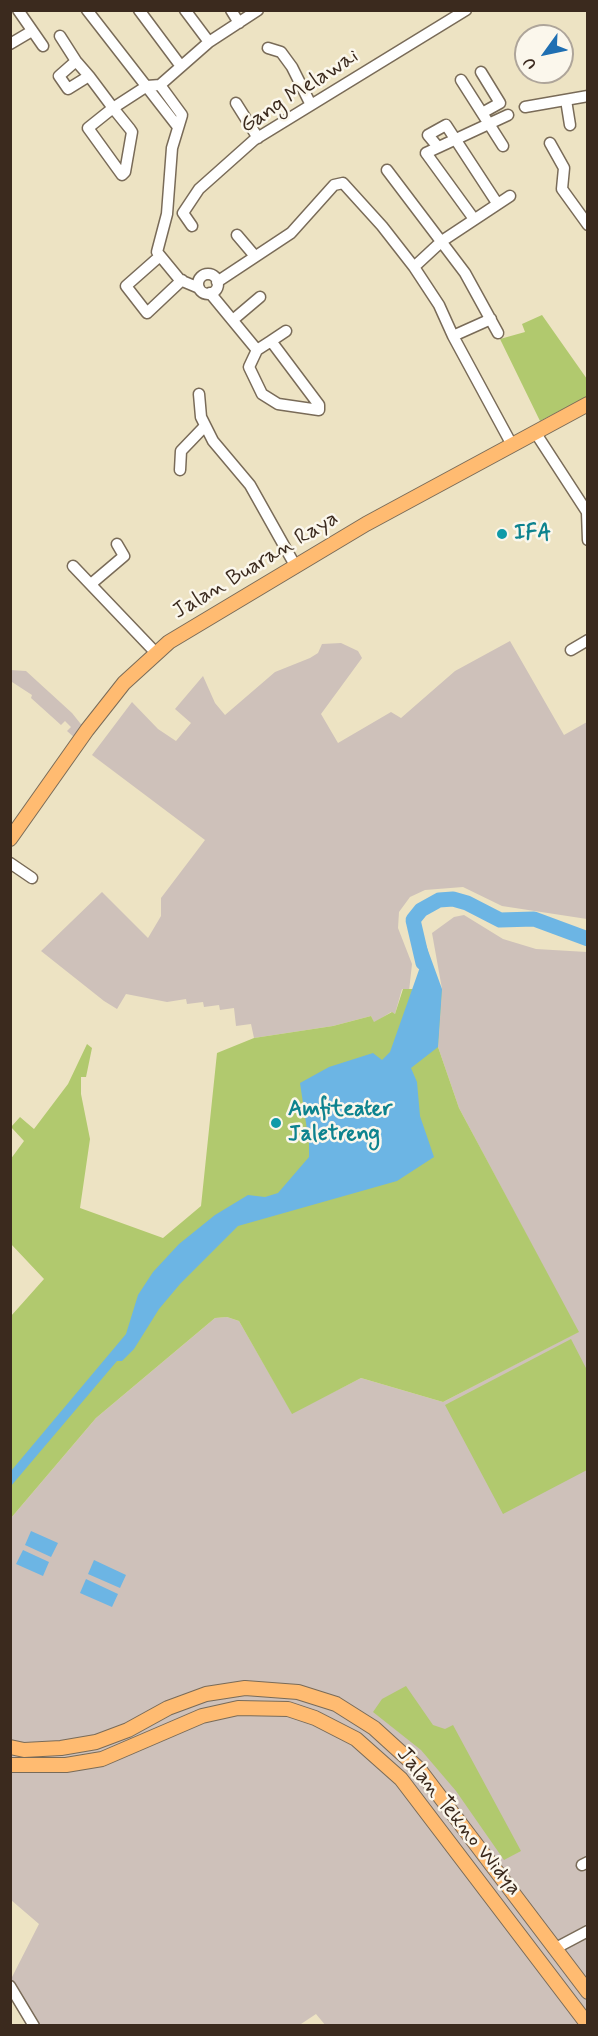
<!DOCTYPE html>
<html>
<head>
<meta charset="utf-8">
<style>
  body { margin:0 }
  #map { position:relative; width:598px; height:2036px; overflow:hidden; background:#ede3c3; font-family:Mynerve,sans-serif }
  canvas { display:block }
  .frame { position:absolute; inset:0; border:12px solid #3b2a1e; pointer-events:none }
  .north { position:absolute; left:514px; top:24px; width:60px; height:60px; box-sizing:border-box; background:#fbf7ec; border:2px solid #aea59a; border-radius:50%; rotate:237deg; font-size:16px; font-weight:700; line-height:24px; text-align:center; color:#3b2a1e }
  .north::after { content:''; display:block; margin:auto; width:21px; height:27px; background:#1f6fb2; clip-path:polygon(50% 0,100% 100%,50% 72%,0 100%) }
</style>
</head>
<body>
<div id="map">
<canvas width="598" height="2036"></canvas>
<div class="frame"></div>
<div class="north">U</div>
</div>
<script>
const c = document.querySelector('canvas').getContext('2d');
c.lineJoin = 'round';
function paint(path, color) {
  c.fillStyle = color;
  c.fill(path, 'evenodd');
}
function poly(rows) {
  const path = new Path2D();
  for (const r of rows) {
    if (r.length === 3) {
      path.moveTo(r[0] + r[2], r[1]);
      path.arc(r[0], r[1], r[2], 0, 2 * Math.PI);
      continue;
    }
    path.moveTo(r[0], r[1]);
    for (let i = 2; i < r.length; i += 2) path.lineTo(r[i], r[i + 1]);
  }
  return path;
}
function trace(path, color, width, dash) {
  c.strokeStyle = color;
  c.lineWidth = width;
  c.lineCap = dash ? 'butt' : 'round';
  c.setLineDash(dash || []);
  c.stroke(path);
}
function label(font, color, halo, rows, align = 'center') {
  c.font = font + ' Mynerve,sans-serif';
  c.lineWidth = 5;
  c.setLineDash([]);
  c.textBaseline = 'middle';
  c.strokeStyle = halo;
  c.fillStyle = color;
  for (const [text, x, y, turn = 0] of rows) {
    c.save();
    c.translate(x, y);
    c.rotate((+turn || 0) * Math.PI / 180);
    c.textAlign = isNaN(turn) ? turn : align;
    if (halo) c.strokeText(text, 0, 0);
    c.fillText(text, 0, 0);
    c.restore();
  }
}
paint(poly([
  [510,641,564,735,587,722,587,919,502,906,463,887,425,890,410,897,399,912,398,928,412,964,409,991,402,989,395,1014,391,1012,374,1023,371,1016,333,1026,254,1038,251,1024,236,1026,234,1008,220,1010,219,1005,204,1007,203,1002,187,1004,186,999,167,1002,126,994,117,1009,104,1001,41,951,102,892,148,938,161,916,161,898,205,840,92,755,132,702,158,729,176,741,191,723,175,709,203,676,215,703,225,715,275,672,310,658,318,653,322,644,341,643,358,651,362,658,321,714,338,743,391,712,401,718,455,671],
  [10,670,26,671,72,713,84,728,75,738,67,731,71,727,65,721,61,725,31,698,32,695,12,682],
  [464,915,503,939,536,949,587,952,587,2025,326,2026,316,2014,298,2026,39,2025,11,1979,39,1924,11,1900,11,1518,96,1418,215,1318,227,1317,239,1321,292,1413,361,1378,443,1402,578,1332,459,1108,438,1047,442,989,432,933,454,917]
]), '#cec1ba');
paint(poly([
  [542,315,587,379,588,396,540,421,500,339,525,332,522,324],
  [403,989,442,989,438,1047,459,1108,579,1332,443,1402,361,1378,292,1414,239,1321,227,1317,215,1318,96,1418,11,1518,11,1316,44,1279,11,1244,10,1160,24,1141,11,1127,20,1117,34,1129,68,1084,87,1044,92,1048,86,1077,81,1077,81,1094,90,1139,80,1208,163,1238,201,1206,217,1053,254,1038,333,1026,371,1016,374,1022,392,1012,395,1014],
  [571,1339,587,1370,587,1470,503,1514,445,1405],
  [406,1686,433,1725,445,1729,453,1725,521,1851,504,1860,456,1791,421,1750,373,1712,382,1699]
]), '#b1c96e');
paint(poly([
  [414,942,426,945,442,989,438,1047,411,1068,417,1082,420,1116,434,1157,397,1181,238,1226,180,1284,159,1309,134,1349,122,1361,117,1361,11,1486,11,1471,126,1334,138,1295,153,1272,179,1244,215,1215,248,1195,265,1197,278,1193,309,1157,309,1143,300,1083,329,1067,373,1053,382,1060,390,1052,420,967],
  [31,1531,58,1543,51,1557,25,1545],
  [23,1550,49,1562,43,1576,16,1564],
  [94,1560,126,1575,120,1588,88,1574],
  [86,1579,118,1594,112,1607,80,1593]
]), '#6cb5e4');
trace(poly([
  [423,963,413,920,421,910,439,900,453,899,467,903,500,920,534,919,588,939]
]), '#6cb5e4', 15);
const minor = poly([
  [18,10,43,46],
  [87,10,178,127],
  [139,10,180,65],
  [185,10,209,42],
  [231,10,239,23],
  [60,36,76,61,89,76,113,108,130,129,132,132,125,172,122,175,88,128,113,108,147,86,160,85,209,42,258,10],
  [10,44,32,31],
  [268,48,281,52,292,67,311,105],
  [76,61,59,76,68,89,89,76],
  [481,72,500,103,482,113],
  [461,80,503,146],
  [160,85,182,115,172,148,167,214,157,252,180,280,199,288],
  [566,100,570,125],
  [236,103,258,138],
  [525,107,588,96],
  [550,143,564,168,562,189,588,225],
  [438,147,428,135,446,125,497,203],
  [387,170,465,273,498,333],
  [474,219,426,153,508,115],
  [192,226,183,213,199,189,254,140,466,10],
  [237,235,254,255],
  [160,256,126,286,147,313,182,280],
  [414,267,442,241,510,196],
  [208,284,10],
  [217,282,291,233,334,185,343,183,382,226,414,267,439,305,453,336,512,445],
  [210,293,257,350],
  [234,319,260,297],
  [453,336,491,319],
  [271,341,319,405,319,410,278,404,262,394,249,367,257,350,271,341],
  [271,341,286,331],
  [199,394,201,417,213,441,250,485,296,567],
  [535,432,587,512,588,540],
  [180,470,181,451,205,426],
  [73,566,156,653],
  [91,584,124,556,117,544],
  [571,650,588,640],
  [10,863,32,878],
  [582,1865,588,1862],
  [554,1949,588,1931],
  [10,1986,34,2026]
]);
const major = poly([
  [10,839,87,730,124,683,169,642,366,524,588,404],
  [10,1747,24,1750,61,1748,96,1742,128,1730,168,1708,206,1694,245,1688,298,1692,336,1704,374,1728,419,1769,588,1992],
  [10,1765,66,1765,102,1759,202,1716,238,1708,288,1709,315,1718,356,1739,401,1779,588,2025]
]);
trace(minor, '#796b58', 13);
trace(major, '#796b58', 16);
trace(minor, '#fff', 10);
trace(major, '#ffbb71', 14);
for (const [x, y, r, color] of [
  [502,534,6,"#0f9aa8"],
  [276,1123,6,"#0f9aa8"]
]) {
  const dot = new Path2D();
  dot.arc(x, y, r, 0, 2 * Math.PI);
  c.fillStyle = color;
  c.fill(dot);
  trace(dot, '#fbf7ec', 2);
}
label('22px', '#3b2a1e', '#fbf7ec', [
  ["Gang Melawai",300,92,-33],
  ["Jalan Buaran Raya",256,566,-31],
  ["Jalan Tekno Widya",458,1822,51]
]);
label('bold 22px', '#0d838f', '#fbf7ec', [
  ["IFA",514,534],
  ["Amfiteater",288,1110],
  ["Jaletreng",288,1135]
], 'left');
</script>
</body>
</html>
